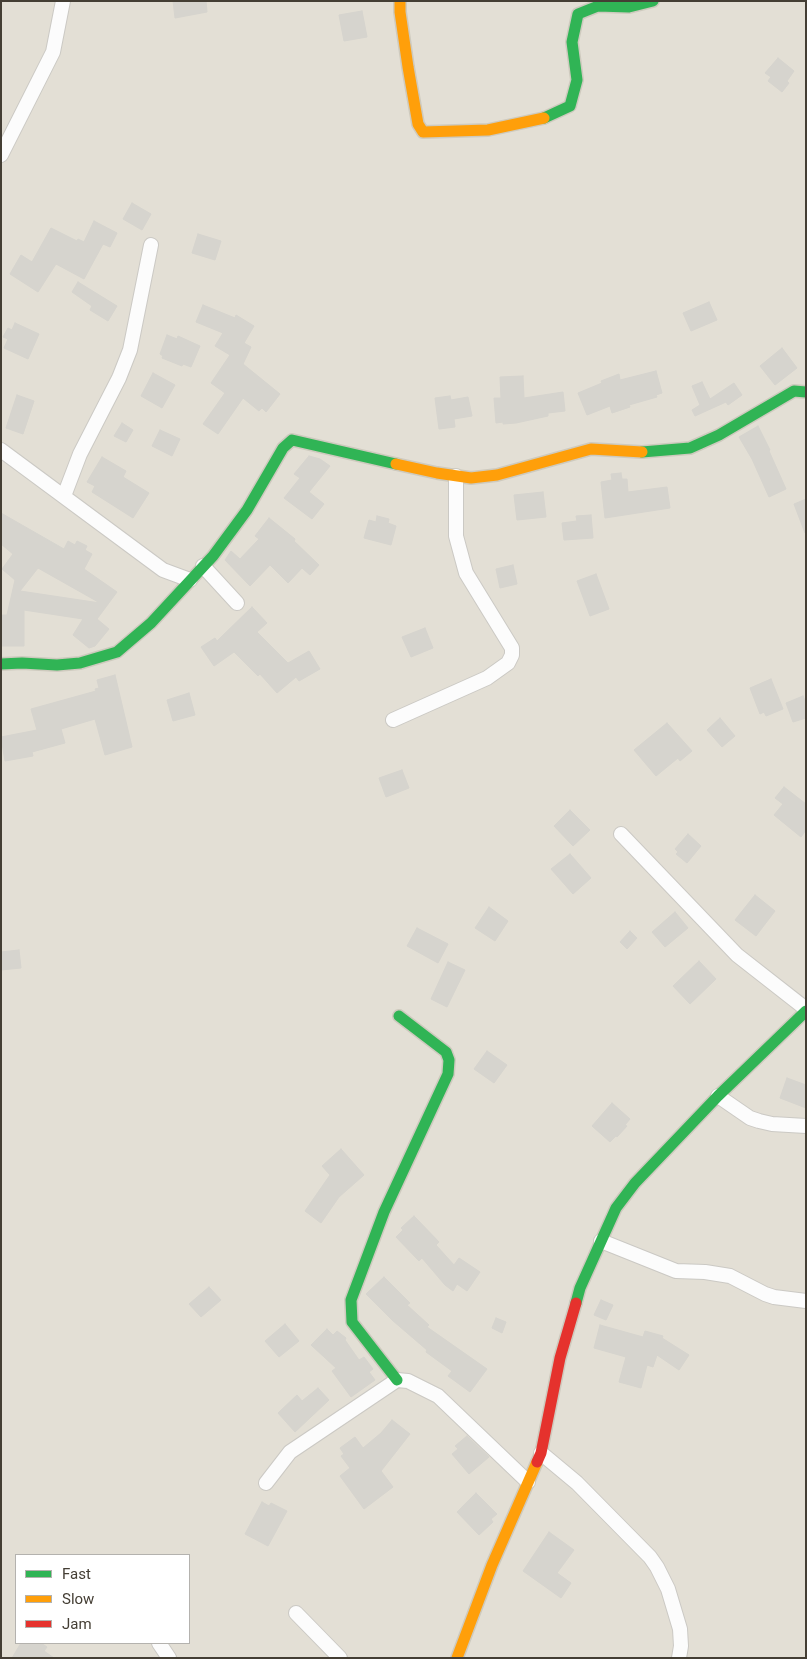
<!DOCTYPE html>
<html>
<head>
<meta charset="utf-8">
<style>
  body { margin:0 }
  #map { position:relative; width:807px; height:1659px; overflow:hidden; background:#eeede8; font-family:Roboto,sans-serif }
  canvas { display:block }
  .frame { position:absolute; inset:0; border:2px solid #443e34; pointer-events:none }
  .legend { position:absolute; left:15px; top:1554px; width:175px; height:90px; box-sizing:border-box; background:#fff; border:1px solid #b4b2ae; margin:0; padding:6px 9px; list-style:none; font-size:15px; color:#443e34 }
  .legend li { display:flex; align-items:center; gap:10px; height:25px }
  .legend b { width:25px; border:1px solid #b4b2ae }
</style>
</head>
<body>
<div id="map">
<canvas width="807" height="1659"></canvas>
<div class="frame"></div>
<ul class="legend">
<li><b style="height:6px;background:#30b455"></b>Fast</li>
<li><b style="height:6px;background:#ff9f0a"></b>Slow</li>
<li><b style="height:6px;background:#e5322d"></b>Jam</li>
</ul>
</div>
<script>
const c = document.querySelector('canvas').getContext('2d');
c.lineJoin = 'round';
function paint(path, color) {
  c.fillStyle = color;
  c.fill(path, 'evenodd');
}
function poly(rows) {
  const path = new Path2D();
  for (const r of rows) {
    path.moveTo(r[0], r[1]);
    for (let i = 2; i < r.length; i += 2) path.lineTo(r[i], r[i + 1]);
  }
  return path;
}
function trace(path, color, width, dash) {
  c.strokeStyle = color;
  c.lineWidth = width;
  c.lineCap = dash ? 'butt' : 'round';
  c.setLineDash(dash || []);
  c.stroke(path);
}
paint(poly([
  [1,1,806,1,806,1658,1,1658],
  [16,1555,189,1555,189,1643,16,1643]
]), '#e3dfd5');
const building = poly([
  [173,1,206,1,207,12,175,18,173,1],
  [362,11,367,37,344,41,339,15,362,11],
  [778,58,794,71,787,81,789,83,782,92,768,81,771,77,765,73,778,58],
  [132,203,151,214,142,230,123,219,132,203],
  [94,221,117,233,110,247,103,244,84,279,56,264,38,292,10,274,21,255,32,262,51,228,77,241,78,239,84,242,94,221],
  [198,234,221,241,215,260,192,253,198,234],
  [78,282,117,306,108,321,90,310,92,306,72,292,78,282],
  [709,302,717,320,691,331,683,313,709,302],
  [203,305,235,318,236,315,254,326,244,343,251,347,243,364,280,394,266,412,262,408,259,411,243,398,218,434,203,424,225,393,211,383,230,355,215,346,223,333,196,322,203,305],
  [15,323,39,334,28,359,4,348,8,339,3,337,8,328,12,330,15,323],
  [167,335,177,339,178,336,200,346,191,367,183,364,182,366,162,358,163,356,160,354,167,335],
  [782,348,797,368,775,385,760,366,782,348],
  [656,371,662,393,656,395,657,397,629,405,630,407,612,413,610,406,587,415,578,393,602,383,601,381,619,374,620,380,656,371],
  [153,373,175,385,162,408,141,396,153,373],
  [523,376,524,398,563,392,565,411,548,413,548,416,516,423,503,424,503,422,496,423,494,398,501,398,500,377,523,376],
  [702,382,710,399,734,383,742,395,728,405,726,402,695,416,692,410,700,405,692,386,702,382],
  [17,395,34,401,23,434,6,428,17,395],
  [450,396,451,400,468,397,472,416,454,419,455,427,439,429,435,398,450,396],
  [122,423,133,430,126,442,114,436,122,423],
  [758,426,770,450,769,451,786,489,769,497,752,459,739,437,758,426],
  [160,430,180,439,172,456,152,446,160,430],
  [309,456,320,459,330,466,309,492,324,504,312,519,284,498,300,478,294,474,309,456],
  [102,457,126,471,123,477,149,493,133,518,92,492,95,486,87,482,102,457],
  [621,473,622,479,627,479,628,492,667,487,670,508,605,518,601,482,612,480,611,474,621,473],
  [543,492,546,517,517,520,514,495,543,492],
  [806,499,806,533,805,533,794,504,806,499],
  [1,513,64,549,68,541,75,545,77,541,87,546,85,550,92,554,84,569,117,592,97,619,109,629,95,646,89,648,73,635,83,619,24,610,24,646,1,646,1,615,7,615,15,580,2,569,13,554,1,544,1,513],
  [38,568,100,603,20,591,38,568],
  [591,515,593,538,564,540,562,523,577,521,576,516,591,515],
  [377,516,389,519,388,523,396,526,391,545,364,538,369,520,376,522,377,516],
  [269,518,295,539,294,541,319,565,310,575,302,568,288,583,270,565,250,586,225,560,231,551,240,559,259,539,255,536,269,518],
  [513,565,517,584,500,588,496,569,513,565],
  [596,574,609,609,590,616,577,581,596,574],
  [252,607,267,623,257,632,288,663,309,651,320,669,299,681,296,677,277,693,260,674,258,676,234,652,214,666,201,647,215,638,217,641,252,607],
  [425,628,433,648,411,657,402,637,425,628],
  [115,675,132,747,105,755,95,719,61,729,65,743,32,752,33,756,5,761,1,737,37,730,31,709,96,691,95,689,99,688,97,680,115,675],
  [771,679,783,709,766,716,764,712,760,714,750,688,771,679],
  [189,693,195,715,173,721,167,700,189,693],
  [803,696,806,703,806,718,793,722,786,703,803,696],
  [720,718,735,736,722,747,707,730,720,718],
  [667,723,692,751,680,761,678,758,656,776,634,750,667,723],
  [402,770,409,788,386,797,379,778,402,770],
  [784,787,806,804,806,830,801,837,774,815,783,804,775,798,784,787],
  [570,810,590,830,573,846,554,826,570,810],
  [688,834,701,846,687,863,676,854,678,852,675,849,688,834],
  [570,854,591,878,573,894,551,869,570,854],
  [755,895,775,911,756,936,735,920,755,895],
  [489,907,508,921,495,941,475,928,489,907],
  [675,912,688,928,665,947,652,932,675,912],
  [417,928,448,944,438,963,407,946,417,928],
  [630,931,637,938,627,949,620,942,630,931],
  [19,950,21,968,1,970,1,952,19,950],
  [699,961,716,979,690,1004,673,986,699,961],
  [448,962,465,970,447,1007,431,999,448,962],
  [487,1051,507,1065,494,1083,474,1069,487,1051],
  [787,1078,806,1085,806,1108,780,1098,787,1078],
  [612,1103,630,1119,625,1125,627,1126,617,1137,616,1136,610,1142,592,1126,612,1103],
  [341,1149,364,1175,339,1197,321,1223,305,1211,330,1175,322,1166,341,1149],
  [414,1216,439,1242,436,1245,454,1265,459,1258,480,1272,467,1291,457,1284,453,1291,445,1285,422,1258,419,1261,396,1237,403,1230,401,1228,414,1216],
  [384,1277,410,1303,407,1305,429,1325,427,1327,487,1369,470,1392,448,1376,452,1371,426,1352,427,1350,392,1320,366,1294,384,1277],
  [209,1287,221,1300,201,1317,189,1304,209,1287],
  [601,1300,613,1305,606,1320,594,1315,601,1300],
  [496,1318,506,1322,502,1333,492,1328,496,1318],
  [285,1324,299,1341,279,1357,265,1341,285,1324],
  [600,1325,643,1337,645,1331,663,1336,662,1338,689,1355,679,1370,657,1355,653,1367,647,1365,641,1388,619,1382,626,1357,594,1348,600,1325],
  [327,1329,333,1335,337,1331,346,1338,345,1340,359,1360,364,1357,373,1369,369,1372,375,1380,351,1397,332,1371,336,1368,311,1345,327,1329],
  [318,1388,329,1400,295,1432,278,1413,297,1395,302,1401,318,1388],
  [392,1420,410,1434,381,1471,393,1487,364,1509,340,1476,350,1468,341,1456,344,1454,340,1448,355,1437,363,1448,381,1433,392,1420],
  [467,1436,489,1457,469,1474,452,1454,458,1449,455,1446,467,1436],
  [476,1493,497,1514,491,1519,493,1522,479,1535,457,1512,476,1493],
  [262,1502,269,1506,271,1503,287,1511,268,1546,245,1534,262,1502],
  [549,1532,574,1550,557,1573,571,1583,561,1598,523,1571,549,1532],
  [21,1643,41,1643,47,1647,44,1651,54,1658,12,1658,21,1643]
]);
paint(building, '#d6d4ce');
trace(building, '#d6d4ce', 1);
const street = poly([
  [1,155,53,52,63,1],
  [1,450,163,570,190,580],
  [64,496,80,454,119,378,130,350,151,245],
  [203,566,237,603],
  [393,720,487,678,508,663,512,655,512,648,466,573,456,536,456,476],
  [621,834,737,955,806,1009],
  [718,1096,750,1118,759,1121,772,1124,806,1126],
  [601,1241,676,1271,705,1272,730,1276,765,1294,774,1297,806,1301],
  [541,1453,577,1483,650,1557,657,1567,668,1589,680,1629,681,1646,679,1658],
  [266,1483,290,1452,397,1380,408,1381,438,1396,528,1482],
  [296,1613,340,1658],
  [159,1643,169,1658]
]);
const fast = poly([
  [544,118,570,106,577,80,572,42,578,14,598,6,629,7,653,1],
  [642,452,690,448,719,435,794,391,806,392],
  [1,664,22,663,57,665,80,663,117,652,151,623,213,556,247,510,283,448,292,440,396,464],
  [576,1303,580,1288,616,1208,635,1183,718,1096,806,1011],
  [397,1380,352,1322,351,1300,384,1212,448,1074,449,1060,446,1052,399,1016]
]);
const slow = poly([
  [400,1,400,12,408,67,418,124,423,132,488,130,544,118],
  [396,464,437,473,471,478,497,475,591,449,642,452],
  [457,1658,492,1565,537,1462]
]);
const jam = poly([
  [537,1462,541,1453,560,1358,576,1303]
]);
trace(street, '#cbc9c4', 16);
trace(fast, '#cecabe', 14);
trace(slow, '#cecabe', 14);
trace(jam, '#cecabe', 14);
trace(street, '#fcfcfc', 14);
trace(fast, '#30b455', 11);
trace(slow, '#ff9f0a', 11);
trace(jam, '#e5322d', 11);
</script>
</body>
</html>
